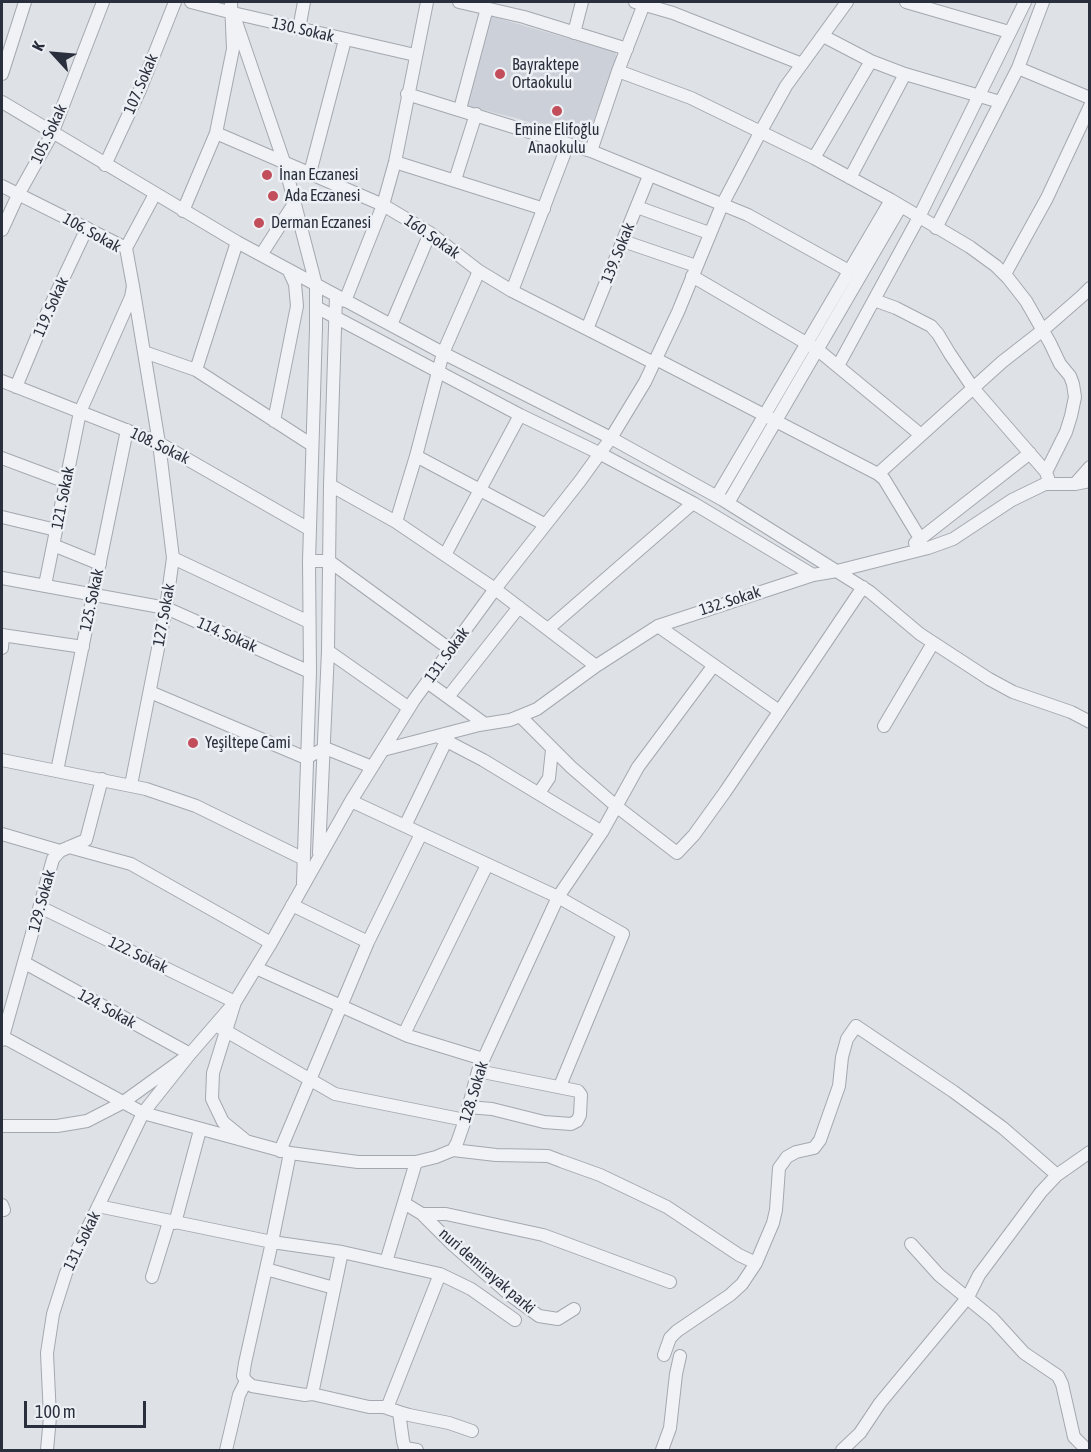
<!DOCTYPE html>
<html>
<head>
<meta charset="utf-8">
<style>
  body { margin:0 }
  #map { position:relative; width:1091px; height:1452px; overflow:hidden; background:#dee1e6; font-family:"Asap Condensed",sans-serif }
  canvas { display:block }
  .frame { position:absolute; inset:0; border:3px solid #292f3c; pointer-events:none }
  .north { position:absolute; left:24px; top:24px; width:60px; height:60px; -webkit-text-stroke:4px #edf0f4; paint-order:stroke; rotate:296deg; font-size:16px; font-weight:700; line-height:24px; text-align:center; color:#292f3c }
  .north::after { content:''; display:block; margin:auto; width:21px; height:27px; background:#292f3c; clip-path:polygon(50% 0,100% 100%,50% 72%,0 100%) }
  .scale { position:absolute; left:24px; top:1401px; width:122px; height:27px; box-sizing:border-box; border:3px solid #292f3c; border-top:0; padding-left:8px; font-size:18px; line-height:21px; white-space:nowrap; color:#292f3c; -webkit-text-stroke:4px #edf0f4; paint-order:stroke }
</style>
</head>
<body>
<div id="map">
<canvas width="1091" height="1452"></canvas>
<div class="frame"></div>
<div class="north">K</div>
<div class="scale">100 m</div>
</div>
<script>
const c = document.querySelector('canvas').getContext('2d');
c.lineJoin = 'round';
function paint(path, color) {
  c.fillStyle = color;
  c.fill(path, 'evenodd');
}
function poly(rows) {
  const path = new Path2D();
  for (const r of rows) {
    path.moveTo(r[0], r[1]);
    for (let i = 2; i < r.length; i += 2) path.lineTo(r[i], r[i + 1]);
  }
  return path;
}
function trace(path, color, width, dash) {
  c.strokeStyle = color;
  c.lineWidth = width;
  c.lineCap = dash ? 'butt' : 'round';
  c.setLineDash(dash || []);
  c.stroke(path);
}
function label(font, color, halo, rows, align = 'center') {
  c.font = font + ' "Asap Condensed",sans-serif';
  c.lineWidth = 5;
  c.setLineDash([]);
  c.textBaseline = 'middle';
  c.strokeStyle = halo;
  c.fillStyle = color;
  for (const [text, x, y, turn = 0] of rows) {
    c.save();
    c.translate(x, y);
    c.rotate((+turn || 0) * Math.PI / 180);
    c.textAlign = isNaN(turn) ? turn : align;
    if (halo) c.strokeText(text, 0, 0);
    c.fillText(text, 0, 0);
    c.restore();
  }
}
paint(poly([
  [487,15,615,52,617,57,586,141,516,118,463,105]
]), '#ccd0d8');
const minor = poly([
  [191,2,233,13,415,55],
  [459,2,524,17,627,49],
  [635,2,673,13,802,64],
  [906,2,1009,32],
  [233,13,284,162,316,285,316,328,309,561,310,672,303,883],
  [299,29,304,2],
  [574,33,582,2],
  [823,36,871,61,905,74,1000,102],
  [1018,68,1090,98],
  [618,71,691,98,814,158,891,200,970,247,996,266,1008,278,1026,301,1050,343,1060,364,1070,376,1073,384,1075,397,1071,416,1066,432,1046,472,1050,484],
  [2,74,25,2],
  [407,94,591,151,748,215,849,271],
  [2,102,237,242,443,353,611,438,723,500,870,592,920,634,989,679,1013,692,1071,712,1090,722],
  [460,109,487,8],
  [216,133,383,205,430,233,479,271,512,291,654,363],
  [591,151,618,71,644,4],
  [814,158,871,61],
  [395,162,544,209],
  [105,165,140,90,175,2],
  [310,173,345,40],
  [850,178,905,74],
  [455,180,476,114],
  [2,186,126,248,133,286,131,297,80,412,45,585],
  [637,207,709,233],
  [183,211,216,133,233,49,231,2],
  [936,228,1018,68,1043,2],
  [2,230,18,195,52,134,103,2],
  [623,241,696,266],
  [237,242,196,370,312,445],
  [126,248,155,194],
  [261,255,295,202],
  [1005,274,1047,198,1090,106],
  [692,276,818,350,921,435],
  [512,291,568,144],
  [874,300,896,308,931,326,938,334,950,354,973,388,1046,472],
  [345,301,383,205,395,162,427,2],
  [316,307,520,415,599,453,693,503,813,575],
  [391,325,430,233],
  [587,329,649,176],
  [144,352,196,370],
  [656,359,878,474,884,479,921,540],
  [838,366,919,217,1025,2],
  [2,381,159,443,309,529],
  [16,387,46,315,87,228],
  [274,421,297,306,295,284,289,271],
  [416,456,544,524],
  [2,458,66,482],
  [878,474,1002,362,1043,330,1082,296,1090,288],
  [1075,484,1090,467],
  [330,485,396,522,495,589,596,666],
  [717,496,891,200],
  [728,503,901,206],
  [2,517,56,530],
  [396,522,416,456,443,353,479,271],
  [915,543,1030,453],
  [53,545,100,564],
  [445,555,520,415],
  [173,558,309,622],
  [309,561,329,561,451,650],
  [2,578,166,608,310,672],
  [658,626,779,711],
  [548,629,693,503],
  [2,635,83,647],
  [2,648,3,635],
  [328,651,409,708],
  [427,682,485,724],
  [150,692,306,758,325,748,372,767],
  [448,697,519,607],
  [520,716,571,767,616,806,677,853,694,835,725,792,863,587],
  [884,726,933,643],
  [437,736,483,760,602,832],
  [383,750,479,725,510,720,520,716,537,709,596,666,658,626,813,575,837,571,928,548,953,539,1012,500,1045,484,1075,484,1090,481],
  [2,760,146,789,196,806,304,859],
  [57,771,127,430],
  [131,785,166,608,173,558,159,443,133,286],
  [539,793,549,778,552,750],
  [351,801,558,897,623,934,560,1086],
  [405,826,450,733],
  [2,834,60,851],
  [69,847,131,864,271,943],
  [319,853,328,651,330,485,336,296],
  [292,905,368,942],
  [40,907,235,1002,213,1073,212,1099,223,1122,245,1140],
  [25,963,190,1054,143,1113,66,1273,53,1314,47,1353,50,1417,47,1450],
  [256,968,408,1036,483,1059],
  [219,1027,335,1094,465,1120],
  [404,1034,487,865],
  [3,1037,143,1113,290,1153,358,1162,416,1162,436,1157,453,1150,457,1143,465,1120,478,1071,558,897,602,832,638,767,714,665],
  [2,1040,53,859,60,851,86,840,102,779],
  [468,1107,492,1109,544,1122,571,1124,577,1121,580,1115,581,1095,578,1091,478,1071],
  [2,1126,57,1126,87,1121,122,1103,190,1054,235,1002,271,943,351,801,414,700,495,589,580,481,611,438,645,382,678,312,722,205,761,131,786,86,847,2],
  [453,1150,496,1155,548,1156,561,1161,600,1175,667,1207,739,1255,756,1263],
  [280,1151,368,942,421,834],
  [404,1203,422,1214,452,1244,510,1295,539,1316,558,1319,574,1309],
  [2,1205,4,1210],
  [98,1206,272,1242,290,1153],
  [422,1214,446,1214,543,1235,670,1282],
  [175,1223,200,1130],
  [911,1244,939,1275,993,1319,1024,1353,1058,1376,1062,1384,1074,1437,1087,1450],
  [386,1262,416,1162],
  [266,1269,334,1288],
  [440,1274,471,1289,515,1320],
  [152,1277,169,1222],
  [664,1355,670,1338,677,1331,730,1295,742,1284,756,1263,773,1223,776,1210,779,1168,787,1157,796,1152,814,1148,820,1140,839,1086,842,1057,847,1039,856,1026,954,1092,1003,1128,1057,1175],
  [312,1394,342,1252],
  [387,1408,440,1274,342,1252,272,1242,245,1363,243,1376,246,1381,252,1386,305,1395,312,1394,369,1407,383,1407,387,1408,399,1412,409,1415,449,1423,472,1431],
  [399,1412,403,1441,405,1448,417,1450],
  [226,1450,239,1395,246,1381],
  [662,1450,670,1428,676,1374,680,1356],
  [842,1450,860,1433,880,1403,968,1297,979,1275,1041,1192,1057,1175,1090,1152]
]);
trace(minor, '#a4a8b0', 14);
trace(minor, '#f0f2f5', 12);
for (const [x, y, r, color] of [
  [500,74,6,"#c24d5b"],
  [557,111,6,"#c24d5b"],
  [267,175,6,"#c24d5b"],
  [273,196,6,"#c24d5b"],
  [259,223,6,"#c24d5b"],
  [193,743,6,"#c24d5b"]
]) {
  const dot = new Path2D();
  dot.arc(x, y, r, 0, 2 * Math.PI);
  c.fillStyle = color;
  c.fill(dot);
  trace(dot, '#edf0f4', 2);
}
label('16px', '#292f3c', '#edf0f4', [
  ["130. Sokak",303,30,13],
  ["107. Sokak",141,84,-67],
  ["105. Sokak",49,134,-65],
  ["106. Sokak",92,233,29],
  ["160. Sokak",432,237,35],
  ["139. Sokak",618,253,-68],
  ["119. Sokak",51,307,-66],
  ["108. Sokak",160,446,26],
  ["121. Sokak",63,498,-79],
  ["125. Sokak",92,600,-78],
  ["132. Sokak",730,601,-18],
  ["127. Sokak",164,615,-80],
  ["114. Sokak",227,635,24],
  ["131. Sokak",447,655,-54],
  ["129. Sokak",42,901,-75],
  ["122. Sokak",138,955,26],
  ["124. Sokak",107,1009,29],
  ["128. Sokak",474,1092,-73],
  ["131. Sokak",82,1241,-64],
  ["nuri demirayak parki",487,1271,41]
]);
label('16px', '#292f3c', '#edf0f4', [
  ["Bayraktepe",512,65],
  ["Ortaokulu",512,83],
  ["Emine Elifoğlu",557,130,"center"],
  ["Anaokulu",557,148,"center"],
  ["İnan Eczanesi",279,175],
  ["Ada Eczanesi",285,196],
  ["Derman Eczanesi",271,223],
  ["Yeşiltepe Cami",205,743]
], 'left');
</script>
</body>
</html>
